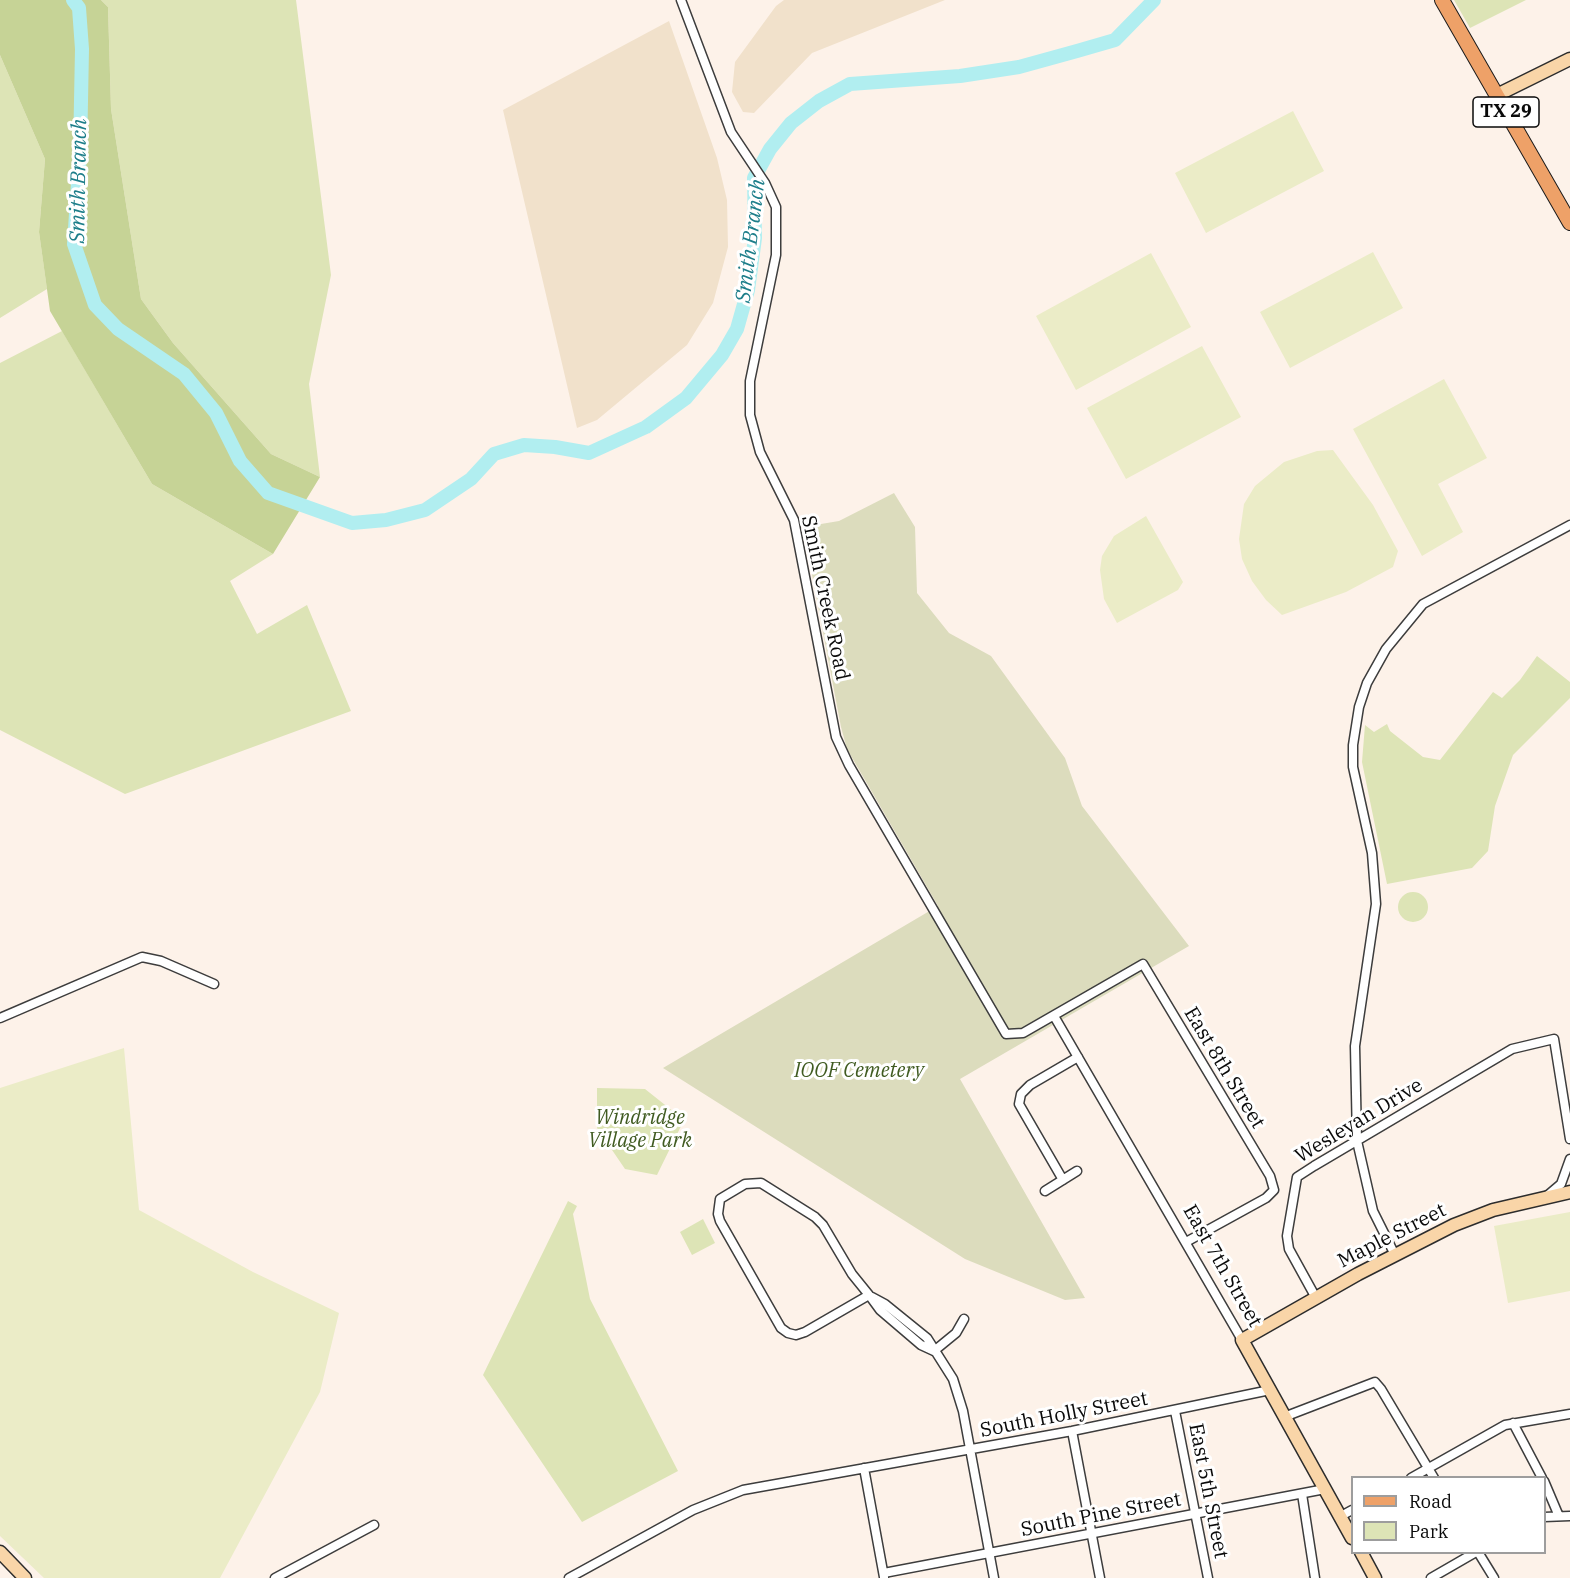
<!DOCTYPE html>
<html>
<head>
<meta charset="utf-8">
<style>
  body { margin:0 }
  #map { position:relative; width:1570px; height:1578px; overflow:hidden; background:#fdf2e9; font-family:"IBM Plex Serif",serif }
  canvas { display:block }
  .legend { position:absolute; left:1351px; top:1476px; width:195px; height:78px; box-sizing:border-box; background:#fff; border:2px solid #9d9d9d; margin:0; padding:8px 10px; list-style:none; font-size:18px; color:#0a0a0a }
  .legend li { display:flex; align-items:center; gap:12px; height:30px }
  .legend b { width:30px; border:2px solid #9d9d9d }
</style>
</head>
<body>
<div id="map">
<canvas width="1570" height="1578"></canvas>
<ul class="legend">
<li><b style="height:8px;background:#eea168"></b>Road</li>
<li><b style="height:16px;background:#dde4b6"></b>Park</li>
</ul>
</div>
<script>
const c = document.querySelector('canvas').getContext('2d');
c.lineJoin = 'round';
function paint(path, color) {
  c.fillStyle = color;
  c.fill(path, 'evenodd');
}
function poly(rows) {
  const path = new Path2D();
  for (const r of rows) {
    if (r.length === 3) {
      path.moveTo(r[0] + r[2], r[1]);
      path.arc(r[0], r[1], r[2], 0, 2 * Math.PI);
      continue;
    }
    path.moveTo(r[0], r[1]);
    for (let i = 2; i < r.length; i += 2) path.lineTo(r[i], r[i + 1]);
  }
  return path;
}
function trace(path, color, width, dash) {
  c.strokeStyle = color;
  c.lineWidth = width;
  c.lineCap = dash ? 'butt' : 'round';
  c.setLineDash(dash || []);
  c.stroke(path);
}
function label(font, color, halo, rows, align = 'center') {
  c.font = font + ' "IBM Plex Serif",serif';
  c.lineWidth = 6;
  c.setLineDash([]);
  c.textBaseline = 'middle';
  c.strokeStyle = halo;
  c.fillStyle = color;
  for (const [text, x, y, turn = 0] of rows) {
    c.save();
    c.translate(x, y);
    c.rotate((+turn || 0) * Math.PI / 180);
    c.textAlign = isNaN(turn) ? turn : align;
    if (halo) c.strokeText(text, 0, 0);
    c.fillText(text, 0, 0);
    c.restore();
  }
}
paint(poly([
  [784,0,945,0,812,53,754,113,743,112,732,92,735,62,776,6],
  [669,21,717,158,727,200,728,247,713,303,687,345,597,420,577,428,503,110]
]), '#f1e1cb');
paint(poly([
  [101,0,296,0,331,275,309,384,320,477,271,454,173,343,141,299,111,109,108,7],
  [1454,0,1526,0,1470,28],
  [0,55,45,159,39,232,47,289,0,318],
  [62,331,152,484,273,554,230,581,257,634,307,605,351,711,125,794,0,730,0,363],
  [1537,656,1570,682,1570,698,1513,755,1495,806,1488,851,1472,868,1387,884,1362,762,1365,725,1374,732,1387,724,1390,731,1423,757,1440,760,1493,692,1502,698,1520,680],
  [1413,907,15],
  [597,1088,645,1089,684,1120,657,1175,625,1169,597,1128],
  [568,1201,577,1206,573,1214,590,1299,678,1471,582,1522,483,1375],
  [703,1219,715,1243,692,1255,680,1232]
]), '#dde4b6');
paint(poly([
  [0,0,101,0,108,7,111,109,141,299,173,343,271,454,320,477,273,554,152,484,50,311,39,232,45,159,0,55]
]), '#c6d396');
paint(poly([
  [894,493,915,527,917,593,949,633,991,656,1065,758,1082,806,1189,946,960,1079,1085,1298,1065,1300,965,1259,663,1068,938,906,847,749,841,727,803,527,839,521]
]), '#dcdcbd');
paint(poly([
  [1293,111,1324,171,1206,233,1175,173],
  [1373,252,1403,308,1290,368,1260,312],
  [1151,253,1191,327,1076,390,1036,316],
  [1202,346,1241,417,1126,479,1087,408],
  [1444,379,1487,458,1438,484,1463,532,1422,556,1353,429],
  [1333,450,1373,505,1398,551,1393,567,1346,592,1282,615,1266,600,1252,581,1242,559,1239,539,1244,504,1255,486,1284,462,1317,451],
  [1146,516,1183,582,1178,590,1117,623,1104,599,1100,570,1102,556,1114,536],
  [124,1048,139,1210,253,1272,339,1313,320,1392,220,1578,44,1578,0,1536,0,1088],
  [1570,1212,1570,1291,1508,1303,1494,1226]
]), '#ebecc7');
trace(poly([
  [73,0,79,8,82,49,80,153,74,244,95,305,118,329,184,374,216,413,240,461,268,493,352,523,386,520,425,510,471,479,494,454,524,445,555,447,589,453,646,427,686,398,722,355,737,329,748,290,755,238,754,178,770,149,791,123,819,101,850,84,960,76,1019,67,1077,51,1115,40,1154,0]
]), '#b1eef0', 14);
const street = poly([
  [681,0,731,132,765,183,776,207,776,255,750,381,750,415,760,452,794,520,836,737,849,765,1006,1034,1023,1033,1143,964,1270,1176,1274,1190,1266,1198,1186,1242],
  [1054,1016,1242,1340],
  [0,1018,142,957,161,961,214,984],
  [1063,1180,1019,1104,1021,1094,1030,1085,1078,1057],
  [1045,1191,1077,1171],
  [1548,1195,1561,1184,1570,1159],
  [1395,1255,1373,1211,1357,1141,1355,1046,1376,904,1372,853,1353,767,1353,745,1359,707,1367,683,1386,649,1423,604,1570,525],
  [869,1295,805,1332,796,1335,788,1333,781,1328,720,1221,718,1214,720,1199,745,1184,761,1183,815,1217,823,1225,852,1274,869,1295,880,1310,921,1345,934,1351],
  [872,1297,885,1304,927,1338,953,1379,963,1411,994,1578],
  [1316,1298,1289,1249,1287,1236,1297,1177,1314,1166,1512,1049,1554,1039,1570,1139],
  [934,1351,956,1333,964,1319],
  [1175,1411,1208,1578],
  [1284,1417,1375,1382,1381,1389,1434,1478],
  [1513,1423,1542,1478],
  [1072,1431,1100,1578],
  [864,1468,884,1577],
  [1411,1478,1505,1425,1570,1414],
  [1544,1481,1558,1514],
  [1302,1494,1315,1578],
  [1341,1516,1352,1510],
  [1544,1517,1570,1516],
  [1478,1552,1494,1578],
  [884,1573,1325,1489],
  [275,1578,374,1525],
  [569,1578,693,1510,743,1490,1072,1431,1270,1390],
  [1431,1578,1476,1552]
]);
const secondary = poly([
  [1497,95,1570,59],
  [1352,1538,1242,1340,1358,1274,1454,1225,1493,1210,1570,1192],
  [0,1552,25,1578],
  [1361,1552,1375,1578]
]);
const primary = poly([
  [1442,0,1570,223]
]);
trace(street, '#3d3d3d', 11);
trace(secondary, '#2c2c2c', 15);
trace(primary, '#1b1b1b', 16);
trace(street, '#fff', 8);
trace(secondary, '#f9d5a8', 12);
trace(primary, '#eea168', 14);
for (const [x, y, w] of [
  [1506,112,66]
]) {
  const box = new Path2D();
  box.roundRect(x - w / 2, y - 15, w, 30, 4.5);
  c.fillStyle = '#fff';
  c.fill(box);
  trace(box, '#0a0a0a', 1.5);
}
label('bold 18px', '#0a0a0a', null, [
  ["TX 29",1506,112]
]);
label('20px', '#0a0a0a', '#fff', [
  ["Smith Creek Road",825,598,78],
  ["East 8th Street",1224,1068,59],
  ["Wesleyan Drive",1359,1121,-31],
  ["Maple Street",1392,1236,-27],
  ["East 7th Street",1222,1266,60],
  ["South Holly Street",1064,1415,-11],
  ["East 5th Street",1208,1491,79],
  ["South Pine Street",1101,1515,-11]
]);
label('italic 20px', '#405b21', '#fff', [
  ["IOOF Cemetery",859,1071],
  ["Windridge",640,1118],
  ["Village Park",640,1141]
]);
label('italic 21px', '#1d7e8a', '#fff', [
  ["Smith Branch",79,181,-89],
  ["Smith Branch",751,241,-83]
]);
</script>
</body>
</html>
